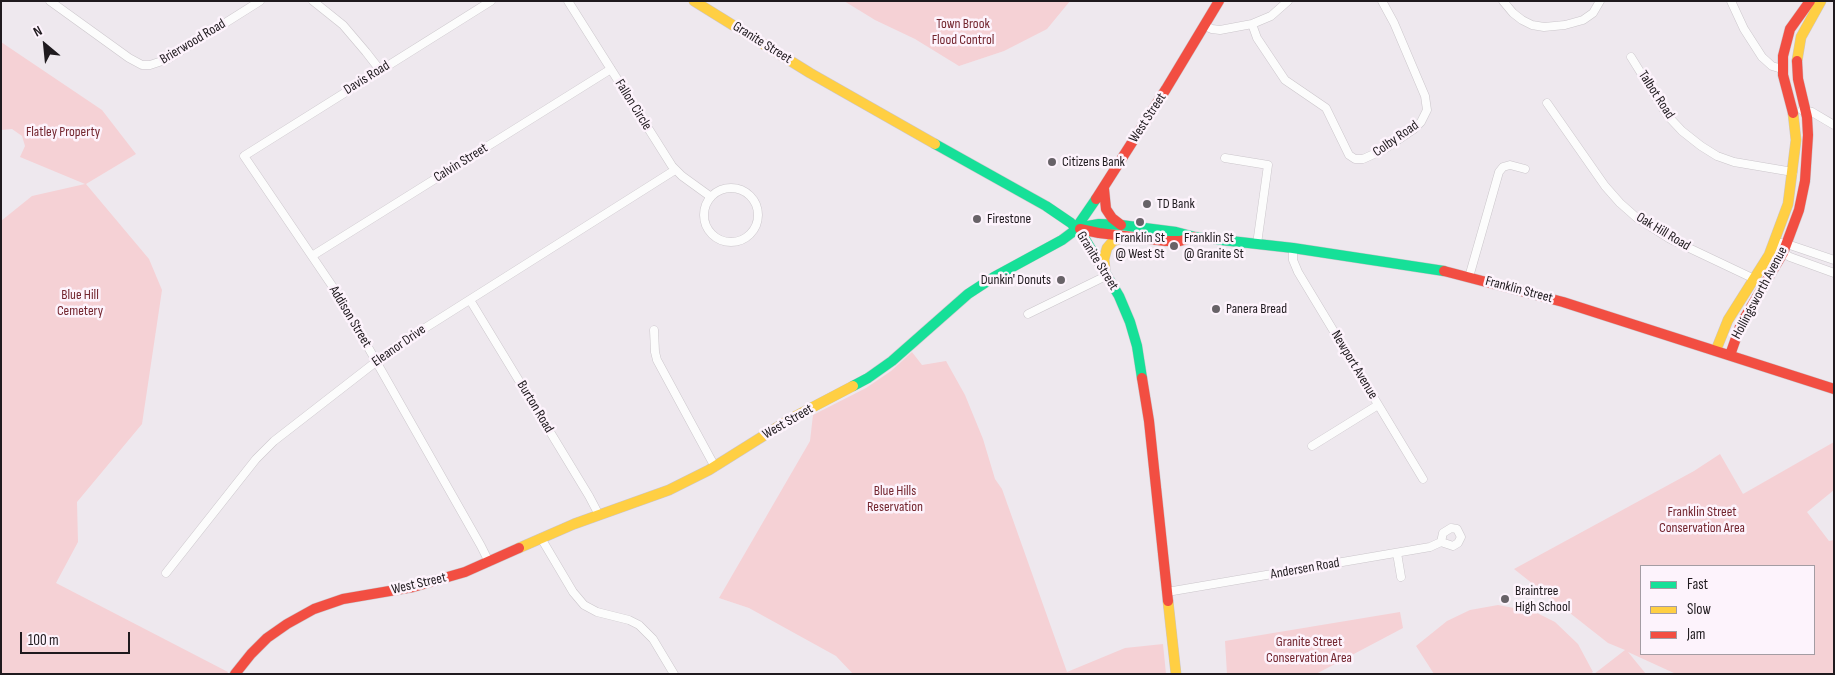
<!DOCTYPE html>
<html>
<head>
<meta charset="utf-8">
<style>
  body { margin:0 }
  #map { position:relative; width:1835px; height:675px; overflow:hidden; background:#eee8ee; font-family:"Sofia Sans Condensed",sans-serif }
  canvas { display:block }
  .frame { position:absolute; inset:0; border:2px solid #1f1a1e; pointer-events:none }
  .legend { position:absolute; left:1640px; top:565px; width:175px; height:90px; box-sizing:border-box; background:#fdf3fc; border:1px solid #a49ca3; margin:0; padding:6px 9px; list-style:none; font-size:15px; color:#1f1a1e }
  .legend li { display:flex; align-items:center; gap:10px; height:25px }
  .legend b { width:25px; border:1px solid #a49ca3 }
  .north { position:absolute; left:20px; top:20px; width:50px; height:50px; -webkit-text-stroke:4px #fdf3fc; paint-order:stroke; rotate:332deg; font-size:14px; font-weight:700; line-height:20px; text-align:center; color:#1f1a1e }
  .north::after { content:''; display:block; margin:auto; width:18px; height:22px; background:#1f1a1e; clip-path:polygon(50% 0,100% 100%,50% 72%,0 100%) }
  .scale { position:absolute; left:20px; top:632px; width:110px; height:22px; box-sizing:border-box; border:2px solid #1f1a1e; border-top:0; padding-left:6px; font-size:15px; line-height:18px; white-space:nowrap; color:#1f1a1e; -webkit-text-stroke:4px #fdf3fc; paint-order:stroke }
</style>
</head>
<body>
<div id="map">
<canvas width="1835" height="675"></canvas>
<div class="frame"></div>
<ul class="legend">
<li><b style="height:6px;background:#16e098"></b>Fast</li>
<li><b style="height:6px;background:#ffcf43"></b>Slow</li>
<li><b style="height:6px;background:#f24e42"></b>Jam</li>
</ul>
<div class="north">N</div>
<div class="scale">100 m</div>
</div>
<script>
const c = document.querySelector('canvas').getContext('2d');
c.lineJoin = 'round';
function paint(path, color) {
  c.fillStyle = color;
  c.fill(path, 'evenodd');
}
function poly(rows) {
  const path = new Path2D();
  for (const r of rows) {
    if (r.length === 3) {
      path.moveTo(r[0] + r[2], r[1]);
      path.arc(r[0], r[1], r[2], 0, 2 * Math.PI);
      continue;
    }
    path.moveTo(r[0], r[1]);
    for (let i = 2; i < r.length; i += 2) path.lineTo(r[i], r[i + 1]);
  }
  return path;
}
function trace(path, color, width, dash) {
  c.strokeStyle = color;
  c.lineWidth = width;
  c.lineCap = dash ? 'butt' : 'round';
  c.setLineDash(dash || []);
  c.stroke(path);
}
function label(font, color, halo, rows, align = 'center') {
  c.font = font + ' "Sofia Sans Condensed",sans-serif';
  c.lineWidth = 5;
  c.setLineDash([]);
  c.textBaseline = 'middle';
  c.strokeStyle = halo;
  c.fillStyle = color;
  for (const [text, x, y, turn = 0] of rows) {
    c.save();
    c.translate(x, y);
    c.rotate((+turn || 0) * Math.PI / 180);
    c.textAlign = isNaN(turn) ? turn : align;
    if (halo) c.strokeText(text, 0, 0);
    c.fillText(text, 0, 0);
    c.restore();
  }
}
paint(poly([
  [844,1,1070,1,1047,29,1004,51,959,66,915,39,875,20],
  [1,42,102,110,136,154,86,184,149,259,162,290,142,424,77,502,78,542,56,583,228,672,227,674,1,674,1,221,32,196,85,184,20,157,25,146,22,136,12,129,1,130],
  [912,352,922,365,946,361,965,395,983,439,995,479,1002,489,1067,672,1125,648,1163,644,1166,674,853,674,836,656,749,608,719,598,810,441,813,415,866,388,891,371],
  [1834,442,1834,490,1807,512,1829,541,1834,540,1834,674,1676,674,1628,652,1646,674,1594,674,1625,650,1608,643,1514,569,1694,471,1720,454,1743,494],
  [1641,566,1814,566,1814,654,1641,654],
  [1498,605,1535,612,1555,622,1578,644,1593,672,1590,674,1434,674,1416,646,1447,621,1470,610],
  [1400,612,1403,628,1316,674,1227,674,1225,641]
]), '#f5d1d5');
const street = poly([
  [50,1,129,58,142,65,150,65,168,59,260,1],
  [313,1,343,25,366,52,380,70],
  [568,1,672,166,682,176,711,197],
  [1503,1,1513,13,1522,20,1532,25,1544,27,1565,25,1583,20,1593,13,1600,1],
  [1731,1,1744,29,1762,57,1772,66,1782,69],
  [1252,24,1257,38,1285,80,1326,108,1349,155,1355,159,1363,159,1383,150,1414,129,1421,122,1427,110,1425,96,1394,23,1382,1],
  [1205,26,1212,29,1220,30,1252,24,1271,16,1288,1],
  [1631,57,1667,115,1682,131,1701,146,1717,156,1734,162,1793,172],
  [1547,103,1605,186,1620,203,1637,218,1670,239,1765,284],
  [1802,110,1812,112,1834,125],
  [1225,158,1268,165,1257,244],
  [731,215,27],
  [1781,243,1787,244,1834,260],
  [1774,244,1783,253,1790,257,1834,273],
  [1293,248,1293,260,1298,272,1423,479],
  [312,256,611,69],
  [1469,277,1499,172,1503,167,1510,165,1525,169],
  [470,300,589,496,599,515],
  [1028,314,1108,275],
  [654,330,655,352,657,360,715,467],
  [1312,446,1378,405],
  [1451,528,1457,529,1461,537,1458,543,1453,546,1441,542,1443,533,1451,528],
  [541,538,573,592,584,605,597,612,629,620,639,625,653,639,674,674],
  [1397,553,1401,577],
  [489,562,481,546,339,296,244,156,491,1],
  [166,573,256,459,274,441,395,347,675,170],
  [1167,592,1430,547,1441,542]
]);
const fast = poly([
  [935,144,1046,206,1071,223,1085,239,1119,296,1130,322,1137,346,1142,378],
  [1076,228,1099,224,1121,225,1176,232,1195,237,1293,248,1444,271],
  [853,386,868,378,892,361,968,294,994,277,1062,240,1074,231,1096,199]
]);
const slow = poly([
  [694,1,810,73,935,144],
  [1797,61,1801,37,1821,1],
  [1105,269,1104,259,1107,248,1113,241,1124,237],
  [1716,350,1728,320,1769,255,1788,204,1796,140,1793,113],
  [519,548,574,524,669,490,709,470,792,418,853,386],
  [1168,601,1176,674]
]);
const jam = poly([
  [1793,113,1783,75,1783,56,1790,29,1810,1],
  [1104,189,1106,209,1112,218,1121,225],
  [1096,199,1166,89,1219,1],
  [1080,229,1099,233,1166,241,1180,241,1194,237],
  [1444,271,1563,302,1834,389],
  [1730,355,1741,324,1783,253,1799,210,1805,181,1808,135,1807,117,1798,79,1797,61],
  [1142,378,1149,421,1168,601],
  [235,674,251,654,267,638,287,624,314,609,343,599,413,587,465,572,519,548]
]);
trace(street, '#cbc6cb', 9);
trace(fast, '#cbc6cb', 11);
trace(slow, '#cbc6cb', 11);
trace(jam, '#cbc6cb', 11);
trace(street, '#fcfcfc', 8);
trace(fast, '#16e098', 10);
trace(slow, '#ffcf43', 10);
trace(jam, '#f24e42', 10);
for (const [x, y, r, color] of [
  [1052,162,5,"#676267"],
  [1147,204,5,"#676267"],
  [977,219,5,"#676267"],
  [1140,222,5,"#676267"],
  [1174,246,5,"#676267"],
  [1061,280,5,"#676267"],
  [1216,309,5,"#676267"],
  [1505,599,5,"#676267"]
]) {
  const dot = new Path2D();
  dot.arc(x, y, r, 0, 2 * Math.PI);
  c.fillStyle = color;
  c.fill(dot);
  trace(dot, '#fdf3fc', 2);
}
label('14px', '#73262f', '#fdf3fc', [
  ["Town Brook",963,24],
  ["Flood Control",963,40],
  ["Flatley Property",63,132],
  ["Blue Hill",80,295],
  ["Cemetery",80,311],
  ["Blue Hills",895,491],
  ["Reservation",895,507],
  ["Franklin Street",1702,512],
  ["Conservation Area",1702,528],
  ["Granite Street",1309,642],
  ["Conservation Area",1309,658]
]);
label('14px', '#1f1a1e', '#fdf3fc', [
  ["Brierwood Road",193,42,-31],
  ["Granite Street",762,43,32],
  ["Davis Road",367,78,-32],
  ["Talbot Road",1656,95,57],
  ["Fallon Circle",633,105,58],
  ["West Street",1148,118,-57],
  ["Colby Road",1396,139,-35],
  ["Calvin Street",461,163,-32],
  ["Oak Hill Road",1663,232,31],
  ["Granite Street",1097,261,58],
  ["Franklin Street",1519,290,15],
  ["Hollingsworth Avenue",1760,293,-62],
  ["Addison Street",350,317,59],
  ["Eleanor Drive",399,346,-35],
  ["Newport Avenue",1354,365,59],
  ["Burton Road",535,407,59],
  ["West Street",788,422,-30],
  ["Andersen Road",1305,569,-10],
  ["West Street",419,584,-13]
]);
label('14px', '#1f1a1e', '#fdf3fc', [
  ["Citizens Bank",1062,162],
  ["TD Bank",1157,204],
  ["Firestone",987,219],
  ["Franklin St",1140,238,"center"],
  ["@ West St",1140,254,"center"],
  ["Franklin St",1184,238],
  ["@ Granite St",1184,254],
  ["Dunkin' Donuts",1051,280,"right"],
  ["Panera Bread",1226,309],
  ["Braintree",1515,591],
  ["High School",1515,607]
], 'left');
</script>
</body>
</html>
